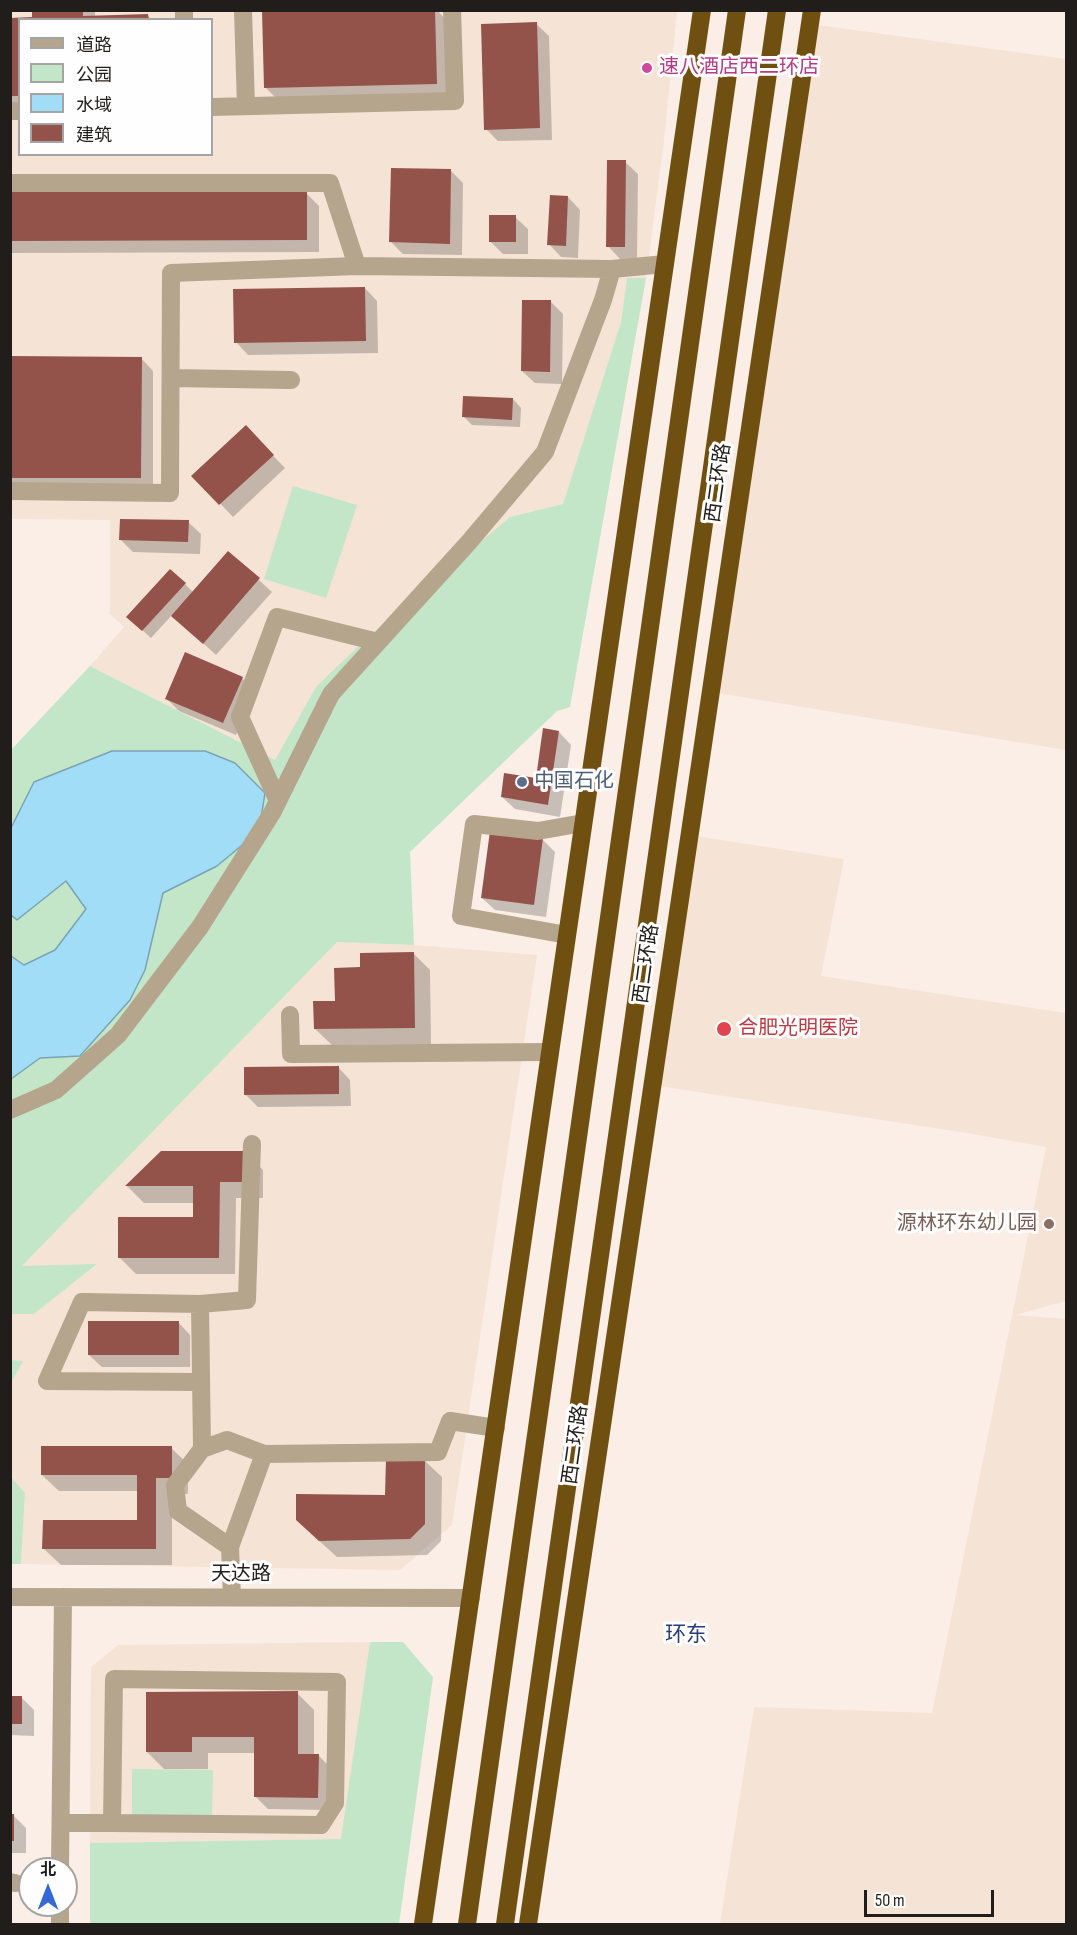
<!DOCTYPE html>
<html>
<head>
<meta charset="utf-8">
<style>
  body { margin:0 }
  #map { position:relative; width:1077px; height:1935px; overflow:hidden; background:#faeee6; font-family:"Sofia Sans Condensed","Noto Sans SC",sans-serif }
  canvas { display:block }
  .frame { position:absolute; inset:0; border:12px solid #211d1a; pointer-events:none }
  .legend { position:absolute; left:18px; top:18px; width:195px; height:138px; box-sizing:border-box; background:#fefefe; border:2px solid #a6a4a3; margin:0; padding:8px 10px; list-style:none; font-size:18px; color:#211d1a }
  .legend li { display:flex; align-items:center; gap:12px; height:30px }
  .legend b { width:30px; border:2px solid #a6a4a3 }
  .north { position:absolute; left:18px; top:1857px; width:60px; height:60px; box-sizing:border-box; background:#fefefe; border:2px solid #a6a4a3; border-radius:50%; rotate:0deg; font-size:16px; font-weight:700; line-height:24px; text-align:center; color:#211d1a }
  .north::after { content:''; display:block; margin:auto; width:21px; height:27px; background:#3567d6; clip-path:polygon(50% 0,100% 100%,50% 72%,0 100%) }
  .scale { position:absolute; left:864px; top:1890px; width:130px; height:27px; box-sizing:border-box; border:3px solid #211d1a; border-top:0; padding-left:8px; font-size:18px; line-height:21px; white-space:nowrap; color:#211d1a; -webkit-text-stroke:4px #fefefe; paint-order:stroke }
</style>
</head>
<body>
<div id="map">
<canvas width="1077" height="1935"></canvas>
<div class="frame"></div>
<ul class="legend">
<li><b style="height:8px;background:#b5a58d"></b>道路</li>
<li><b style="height:16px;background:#c2e6c7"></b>公园</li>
<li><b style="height:16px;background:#a2ddf7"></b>水域</li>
<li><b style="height:16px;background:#93534b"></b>建筑</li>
</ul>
<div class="north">北</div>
<div class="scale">50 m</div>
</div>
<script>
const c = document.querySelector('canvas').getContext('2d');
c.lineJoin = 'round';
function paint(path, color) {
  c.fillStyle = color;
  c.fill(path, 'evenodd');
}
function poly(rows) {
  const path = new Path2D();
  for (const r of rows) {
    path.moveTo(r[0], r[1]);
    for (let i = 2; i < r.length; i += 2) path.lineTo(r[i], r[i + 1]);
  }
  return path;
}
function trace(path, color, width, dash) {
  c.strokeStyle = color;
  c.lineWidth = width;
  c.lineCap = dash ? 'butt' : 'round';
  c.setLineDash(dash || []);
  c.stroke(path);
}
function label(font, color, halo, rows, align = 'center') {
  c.font = font + ' "Sofia Sans Condensed","Noto Sans SC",sans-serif';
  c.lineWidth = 6;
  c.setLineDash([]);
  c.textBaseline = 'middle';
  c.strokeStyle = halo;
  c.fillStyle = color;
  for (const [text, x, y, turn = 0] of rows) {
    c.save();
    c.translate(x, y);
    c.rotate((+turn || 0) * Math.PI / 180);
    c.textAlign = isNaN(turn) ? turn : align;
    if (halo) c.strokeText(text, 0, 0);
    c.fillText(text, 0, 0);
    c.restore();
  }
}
paint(poly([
  [11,11,677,11,664,140,646,278,627,279,621,322,563,504,510,517,316,688,275,760,90,666,124,627,110,614,110,520,11,519],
  [20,20,212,20,212,154,20,154],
  [810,24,1066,59,1066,750,711,692],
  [689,835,844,859,821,976,1066,1013,1066,1301,1015,1315,1066,1319,1066,1924,720,1924,754,1707,932,1713,1046,1147,961,1132,652,1085],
  [337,942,414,945,537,955,452,1525,400,1570,21,1564,25,1493,11,1477,11,1383,23,1361,11,1360,11,1314,34,1314,96,1265,21,1267],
  [370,1642,342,1839,90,1843,91,1667,118,1645]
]), '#f5e3d5');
paint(poly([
  [627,278,646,278,570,707,557,711,410,852,414,945,337,942,22,1266,97,1264,34,1314,10,1314,10,751,90,666,275,760,316,687,366,639,510,517,563,504,621,322],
  [293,486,357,505,326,598,264,579],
  [11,1360,23,1361,11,1383,10,1360],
  [11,1477,25,1493,21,1564,11,1564],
  [370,1642,403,1642,433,1677,399,1924,90,1924,90,1843,341,1839],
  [132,1769,213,1770,212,1815,132,1815]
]), '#c2e6c7');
const water = poly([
  [112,751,205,751,235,763,265,793,259,831,217,866,163,893,145,970,130,1000,80,1056,40,1058,11,1079,11,956,24,965,55,950,86,909,66,881,17,920,11,915,10,830,34,782,112,751]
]);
paint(water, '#a2ddf7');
trace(water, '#7ba3b5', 1.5);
paint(poly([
  [34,10,95,10,95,17,148,16,151,20,20,20,20,108,10,108,10,19,34,19],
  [290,10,437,10,446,20,448,96,278,100,266,88],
  [536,24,549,36,552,140,498,141,486,129],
  [625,162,638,174,637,259,620,259,608,246],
  [450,170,463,183,462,255,403,254,391,242],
  [10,193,306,193,319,206,319,252,10,253],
  [568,197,580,210,578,258,561,257,549,244],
  [515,217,528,229,528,254,503,254,490,241],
  [365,288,377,301,378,353,248,355,236,342],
  [551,302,563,314,562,384,535,383,522,371],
  [10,358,141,358,153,371,153,490,10,490],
  [513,399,521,408,520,427,472,425,464,417],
  [258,440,285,468,233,517,194,476],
  [188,522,201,534,200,554,133,552,121,540],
  [229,553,272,592,216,655,172,615,151,638,137,625,185,584,194,593],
  [242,678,254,690,236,735,179,711,167,699],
  [559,732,571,745,560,817,515,809,502,797,537,779],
  [542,839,555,852,546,917,495,910,482,898],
  [413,953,430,970,431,1044,332,1045,315,1029,362,969],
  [338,1067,350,1080,351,1106,258,1107,245,1094],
  [161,1153,246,1153,263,1170,263,1198,236,1198,235,1274,136,1274,119,1257,194,1219,195,1203,144,1203,127,1186],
  [178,1322,190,1335,190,1367,102,1367,89,1355],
  [171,1448,188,1464,188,1494,172,1494,172,1565,61,1565,44,1549,139,1521,139,1491,59,1491,42,1475],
  [425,1461,442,1477,441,1541,427,1555,337,1557,315,1537,387,1497],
  [297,1693,314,1710,314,1755,318,1755,331,1768,330,1810,268,1809,255,1796,255,1753,208,1753,208,1769,164,1769,147,1752],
  [10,1698,22,1698,34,1710,34,1736,10,1735],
  [10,1816,14,1816,26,1828,26,1853,10,1853]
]), '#0003');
paint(poly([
  [32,10,83,10,83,16,148,14,149,20,20,20,20,96,10,96,10,18,32,17],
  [262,10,435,10,437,84,264,88],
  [537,22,540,128,484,130,481,24],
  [607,160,626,160,625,247,606,247],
  [391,168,451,169,450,244,389,242],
  [307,191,307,240,10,241,10,192],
  [550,195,568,196,566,246,547,245],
  [489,215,516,215,516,242,489,242],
  [365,287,366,341,234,343,233,289],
  [522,300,551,300,550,372,521,371],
  [10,356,142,357,141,478,10,478],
  [463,396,513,398,512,420,462,417],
  [246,425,274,455,219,505,191,476],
  [120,519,189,520,188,542,119,540],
  [228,551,260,578,203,644,171,616],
  [170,569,186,583,142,631,126,617],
  [185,652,243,677,223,723,165,699],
  [543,728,559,731,548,805,501,797,504,773,536,778],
  [490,831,543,838,534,905,481,898],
  [414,952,415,1028,314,1029,313,1001,335,1001,334,968,360,967,360,953],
  [339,1066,339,1094,244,1095,244,1067],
  [161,1151,247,1151,247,1182,220,1182,219,1258,118,1258,118,1217,193,1217,193,1186,125,1186],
  [88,1321,179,1321,179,1355,88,1355],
  [41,1446,172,1446,172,1478,156,1478,156,1549,42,1549,43,1520,137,1520,137,1475,41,1475],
  [386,1459,425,1459,425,1524,410,1539,319,1541,296,1520,296,1494,385,1495],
  [298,1691,298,1754,319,1754,318,1798,254,1797,254,1737,192,1737,192,1752,146,1752,146,1692],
  [10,1696,22,1696,22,1724,10,1724],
  [10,1814,14,1814,14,1841,10,1841]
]), '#93534b');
trace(poly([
  [184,10,184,20],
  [243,10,246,106],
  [212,107,455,101,452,10],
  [10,111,20,111],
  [10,183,330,183,357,266],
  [171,378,291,380],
  [10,491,170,493,171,273,357,266,612,269],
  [278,801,240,717,277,617,378,642],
  [567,935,461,916,474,824,538,831,583,823],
  [290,1015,291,1054,550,1052],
  [10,1110,56,1090,118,1035,200,927,272,813,331,694,469,542,545,452,603,300,612,269,665,264],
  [200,1304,82,1302,47,1381,201,1382],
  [202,1449,227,1440,264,1454],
  [230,1547,178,1511,175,1485,202,1449,200,1304,247,1300,252,1144],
  [10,1597,471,1598],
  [232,1597,230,1547,264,1454,438,1452,450,1421,496,1428],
  [61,1823,112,1823,321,1825,335,1803,337,1682,114,1679,112,1823],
  [60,1869,63,1597],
  [10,1882,15,1883],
  [60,1924,60,1905]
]), '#b5a58d', 18);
trace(poly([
  [423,1924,702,10],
  [467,1924,737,10],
  [505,1924,777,10],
  [528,1924,812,10]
]), '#705010', 18);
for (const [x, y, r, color] of [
  [647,68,6,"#d1479c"],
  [522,782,6,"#5c6f8a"],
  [724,1029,8,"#e0444e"],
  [1049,1224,6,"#8d6e63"]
]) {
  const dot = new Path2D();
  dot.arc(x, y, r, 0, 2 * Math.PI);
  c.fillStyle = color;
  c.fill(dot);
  trace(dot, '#fefefe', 2);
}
label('20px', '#b23c85', '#fefefe', [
  ["速八酒店西二环店",659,68]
], 'left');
label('20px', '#211d1a', '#fefefe', [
  ["西二环路",719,483,-82],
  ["西二环路",647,964,-82],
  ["西二环路",576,1445,-82],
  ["天达路",241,1575]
]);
label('20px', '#4e5e75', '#fefefe', [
  ["中国石化",534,782]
], 'left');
label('20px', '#be3a42', '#fefefe', [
  ["合肥光明医院",738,1029]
], 'left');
label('20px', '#785e54', '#fefefe', [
  ["源林环东幼儿园",1037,1224]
], 'right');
label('21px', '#243d75', '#fefefe', [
  ["环东",686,1636]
]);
</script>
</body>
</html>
